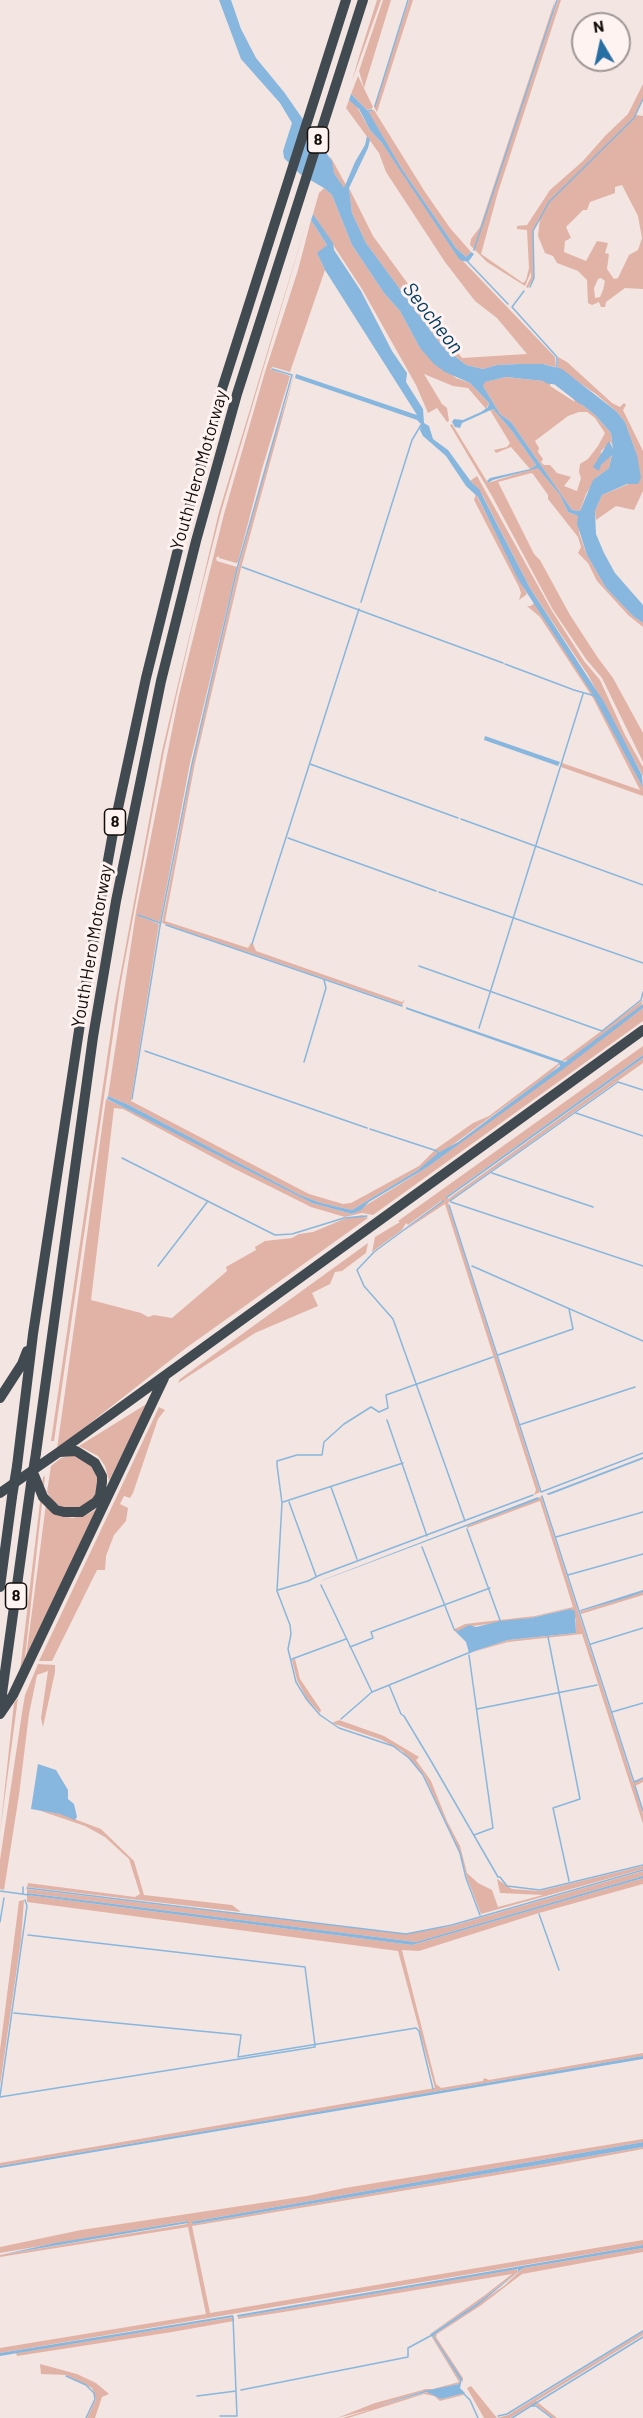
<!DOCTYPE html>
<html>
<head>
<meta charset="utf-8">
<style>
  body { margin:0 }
  #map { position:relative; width:643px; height:2418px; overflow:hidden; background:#f3e5e1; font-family:Barlow,sans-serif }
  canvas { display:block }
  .north { position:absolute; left:571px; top:12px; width:60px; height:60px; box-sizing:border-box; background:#fef3f0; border:2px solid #a09795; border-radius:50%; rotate:351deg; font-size:16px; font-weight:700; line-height:24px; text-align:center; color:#120e0c }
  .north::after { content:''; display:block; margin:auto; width:21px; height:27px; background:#276fa3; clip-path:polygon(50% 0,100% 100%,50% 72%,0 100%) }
</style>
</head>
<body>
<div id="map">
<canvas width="643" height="2418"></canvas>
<div class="north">N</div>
</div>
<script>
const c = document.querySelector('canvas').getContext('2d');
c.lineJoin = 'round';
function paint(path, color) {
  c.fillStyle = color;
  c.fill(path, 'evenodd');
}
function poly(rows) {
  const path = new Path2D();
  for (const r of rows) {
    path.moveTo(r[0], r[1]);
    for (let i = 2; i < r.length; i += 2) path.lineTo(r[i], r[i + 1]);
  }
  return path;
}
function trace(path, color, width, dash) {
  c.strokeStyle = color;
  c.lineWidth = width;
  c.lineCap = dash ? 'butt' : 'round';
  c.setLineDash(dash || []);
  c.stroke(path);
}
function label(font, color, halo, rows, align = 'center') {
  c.font = font + ' Barlow,sans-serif';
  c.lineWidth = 6;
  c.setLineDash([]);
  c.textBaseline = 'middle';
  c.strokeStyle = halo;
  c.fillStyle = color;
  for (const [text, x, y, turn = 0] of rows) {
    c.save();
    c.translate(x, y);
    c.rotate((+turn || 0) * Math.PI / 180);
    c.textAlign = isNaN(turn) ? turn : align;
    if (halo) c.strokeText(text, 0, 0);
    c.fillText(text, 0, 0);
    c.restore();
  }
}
paint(poly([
  [377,0,381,0,352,81,358,60],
  [383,0,391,0,364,88,359,71],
  [409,0,413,0,377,112,374,107],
  [555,0,552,15,474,249,558,0,561,0,498,192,481,254,523,283,526,280,529,268,527,230,517,229,517,226,527,225,550,190,583,161,605,136,628,114,643,84,643,98,636,115,643,116,643,289,625,288,606,302,605,307,601,307,599,302,592,305,588,303,587,280,578,271,557,263,553,256,545,253,538,236,540,218,533,231,534,278,528,288,526,287,531,277,531,272,525,286,487,262,470,245,471,239,480,227],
  [622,185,638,216,642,238,638,250,629,255,618,278,614,279,607,269,609,254,605,253,608,243,597,241,586,261,564,252,565,241,571,238,566,227,583,210,587,210,590,202,615,193,615,187],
  [601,278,605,281,603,290,600,297,595,298,594,288,598,279],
  [358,76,373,107,371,109,367,110,351,94],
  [349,100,356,105,370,130,382,143,464,262,555,357,556,367,543,364,519,364,497,365,483,369,466,365,442,346,366,243,352,213,349,188,373,236,462,358,527,354,497,318,475,301,445,262,386,172,379,153,346,108],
  [374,110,425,192,450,228,471,252,466,257,456,248,402,169,368,112],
  [330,156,346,185,344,189,334,173],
  [324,188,332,195,352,245,384,293,400,311,420,348,456,378,470,383,489,403,486,409,468,388,453,386,424,374,442,404,447,408,449,421,447,422,437,408,428,413,416,385,362,289,313,214,319,193],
  [311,220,327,245,318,255,325,270,290,372,273,367,270,369,290,376,262,469,238,562,236,563,219,558,219,556,216,558,217,561,237,567,190,763,160,922,137,915,159,924,131,1101,309,1194,343,1204,351,1203,419,1166,436,1149,473,1123,489,1116,559,1063,560,1064,551,1073,418,1170,352,1210,321,1203,300,1195,129,1105,108,1096,136,912,179,695,224,514,265,372,298,270],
  [306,224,221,512,195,614,164,751,120,987,54,1441,51,1441,115,1004,162,751,219,512],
  [558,357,567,362,612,403,620,407,624,403,626,405,623,410,643,451,643,491,634,510,616,506,596,520,595,511,602,495,631,483,637,455,625,422,616,411,596,394,558,368],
  [295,372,241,568,195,763,165,921,248,948,251,943,253,944,256,951,402,1002,405,999,402,1005,162,923,193,762,239,565,272,446],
  [506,377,562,383,568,387,580,403,595,415,611,433,613,451,611,442,601,451,601,465,612,454,609,468,597,477,586,494,580,511,572,510,511,422,500,414,483,386,484,382],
  [551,382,562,386,569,391,575,402,550,386],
  [579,412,587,412,595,418,605,433,598,446,588,459,580,464,579,472,581,478,577,491,564,486,571,477,557,473,550,465,544,465,541,462,543,459,538,452,539,448,535,441,568,416],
  [493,409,512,431,536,465,530,469,511,447,496,453,494,450,507,447,510,443,490,410],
  [452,424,488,483,538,467,560,495,568,512,578,516,579,533,587,555,606,588,633,616,643,623,643,627,628,615,597,581,588,563,578,553,581,547,578,537,548,499,548,495,533,474,531,473,498,482,534,554,540,560,570,615,598,658,613,678,643,733,643,762,602,678,586,659,553,610,492,496,450,425],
  [477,476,552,611,584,661,600,680,625,735,643,767,643,776,588,675,530,588,483,496,470,481],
  [476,494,527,594,519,600,521,593,519,587,474,500],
  [534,603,594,695,643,788,643,796,561,767,562,763,640,790,593,698,540,617,527,606,531,606],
  [643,1000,641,1006,569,1060,561,1061],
  [643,1008,643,1021,373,1215,362,1213,345,1217,311,1207,233,1168,123,1109,114,1108,91,1300,141,1313,148,1317,154,1315,172,1318,227,1271,226,1267,256,1250,255,1247,265,1241,292,1238,299,1234,313,1232,344,1219,362,1215,368,1218,186,1348,57,1449,106,1099,146,1118,312,1203,352,1214,426,1168],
  [643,1046,643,1055,446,1197,448,1199,643,1058,643,1063,449,1201,448,1204,540,1492,534,1495,536,1490,445,1204,404,1231,443,1201,441,1201,408,1225,406,1223,402,1230,372,1252,375,1237,400,1222,398,1221],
  [368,1243,366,1253,342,1271,335,1272,330,1284,312,1293,318,1306,255,1333,178,1383,180,1379],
  [148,1403,109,1481,105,1466,98,1456,79,1446],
  [159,1407,165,1410,158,1419,133,1493,130,1498,124,1496,120,1504,128,1508,126,1521,114,1535,106,1556,105,1570,97,1570,52,1661,39,1661],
  [73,1455,96,1466,100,1492,86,1508,61,1507,52,1500,47,1492,51,1466,61,1458],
  [45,1476,23,1676,19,1679,43,1477],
  [541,1496,633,1782,643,1779,643,1782,635,1786,643,1814,643,1824,582,1634,508,1642,469,1653,508,1640,576,1633,576,1619,570,1609,531,1618,473,1626,456,1632,453,1630,465,1624,535,1616,573,1607,540,1501,467,1528,467,1526,538,1499],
  [46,1504,64,1516,72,1518,86,1515,98,1508,25,1665],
  [643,1592,643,1595,581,1614,580,1610,582,1611],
  [295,1659,300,1679,321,1710,320,1713,307,1699,297,1680,292,1660],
  [38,1664,55,1665,55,1672,43,1727,41,1718,48,1671,37,1675,35,1685,29,1714,19,1795,4,1890,0,1889,0,1860,22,1713,25,1695],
  [18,1698,5,1795,0,1833,14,1703],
  [339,1720,384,1736,419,1757,416,1760,431,1781,447,1821,460,1846,467,1873,478,1883,492,1890,498,1907,543,1895,500,1893,497,1879,512,1889,540,1891,643,1866,643,1869,481,1914,467,1878,460,1853,424,1775,402,1751,382,1740,332,1723],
  [38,1810,61,1814,101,1829,134,1861,144,1895,232,1905,241,1912,27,1887,28,1883,135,1897,140,1894,129,1859,105,1837,85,1826],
  [643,1871,643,1876,416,1942,27,1893,27,1889,404,1934,452,1926],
  [643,1878,643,1884,539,1913,419,1951,402,1950,436,2084,441,2088,483,2081,484,2078,489,2080,643,2053,643,2056,0,2166,0,2163,435,2088,398,1951,27,1902,27,1895,412,1945],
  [24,1900,21,1940,0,2086,0,2050,19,1901],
  [643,2139,643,2142,191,2222,193,2224,269,2211,643,2147,643,2149,551,2166,192,2226,210,2313,643,2240,643,2245,0,2353,0,2348,206,2314,188,2227,0,2257,0,2255,187,2224,187,2221,0,2253,0,2247,81,2230,307,2196,345,2188],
  [643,2248,643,2252,522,2274,480,2306,437,2334,436,2337,463,2378,463,2382,434,2337,435,2334,505,2285,523,2268],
  [517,2269,518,2272,476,2304,431,2334,460,2380,459,2384,430,2391,424,2391,376,2406,428,2392,441,2399,465,2393,463,2395,440,2401,434,2396,424,2394,348,2418,343,2418,372,2409,337,2418,375,2403,426,2389,433,2389,459,2382,430,2334,485,2295,512,2274,290,2311,238,2319,238,2317],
  [234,2317,234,2321,172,2332,17,2356,16,2353],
  [643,2332,643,2335,536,2401,557,2418,553,2418,536,2405,531,2405,510,2418,484,2418,467,2388,471,2386,497,2418,508,2415],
  [40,2364,77,2374,96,2383,109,2394,102,2397,95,2418,87,2418,96,2399,92,2388,66,2375,41,2374]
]), '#e1b3a6');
paint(poly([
  [219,0,231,0,241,29,256,58,284,92,332,161,334,173,344,188,355,162,365,145,367,136,370,140,368,148,349,188,352,213,366,243,442,346,466,365,483,369,497,365,519,364,543,364,562,369,616,411,625,422,637,455,641,478,638,484,627,484,602,495,595,511,596,534,604,553,615,573,643,605,643,623,633,616,606,588,587,555,577,524,578,516,568,512,560,495,538,468,493,480,488,483,487,481,490,478,530,469,536,465,512,431,493,409,462,423,460,428,455,427,452,422,454,419,463,420,481,412,488,407,489,403,470,383,445,372,434,364,420,348,400,311,384,293,352,245,332,195,324,188,300,174,284,158,283,151,292,123,280,103,241,59],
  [506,377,562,383,568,387,580,403,595,415,611,433,613,449,609,441,593,467,599,471,601,465,612,455,609,468,593,480,580,511,572,510,511,422,500,414,483,386,485,382],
  [351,94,368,111,402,169,456,248,466,257,471,252,474,254,468,262,460,260,451,247,382,143,370,130,359,109,349,100],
  [313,214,333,243,334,250,361,291,392,351,407,373,406,382,423,409,424,423,429,426,433,439,448,450,472,483,479,489,530,588,604,702,642,775,643,788,593,695,518,579,478,497,466,486,446,456,423,436,420,430,421,424,417,420,295,378,296,374,417,415,325,270,317,253,327,245,311,220],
  [485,736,560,762,558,766,484,740],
  [643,1004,643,1008,562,1070,426,1168,369,1202,361,1210,352,1214,312,1203,107,1099,108,1096,129,1105,300,1195,321,1203,352,1210,418,1170,438,1153,458,1142,560,1066,559,1063,406,1009,406,1007,565,1062],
  [643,1055,643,1058,446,1199,446,1197],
  [643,1457,643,1459,549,1495,546,1494],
  [538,1497,539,1499,321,1581,323,1580],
  [643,1590,643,1592,629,1597,581,1611,580,1610],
  [570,1609,575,1611,576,1633,508,1640,469,1653,466,1642,456,1632,469,1625,476,1627,500,1621,531,1618],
  [38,1764,56,1770,68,1790,68,1799,74,1804,77,1817,75,1820,60,1814,31,1809],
  [643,1876,643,1878,412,1945,27,1895,27,1893,416,1942],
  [643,2056,643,2059,0,2168,0,2166],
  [643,2142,643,2147,269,2211,193,2224,191,2222],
  [188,2221,188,2223,0,2255,55,2243],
  [643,2245,643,2248,523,2268,478,2305,435,2334,434,2337,462,2379,460,2388,465,2393,441,2399,427,2392,376,2406,424,2391,459,2384,460,2380,431,2334,476,2304,518,2272,518,2269,238,2317,237,2315],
  [233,2315,233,2317,0,2356,0,2353]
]), '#87b7de');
trace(poly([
  [375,106,408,0],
  [368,111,372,110],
  [474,250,557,0],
  [468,262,508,304],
  [530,287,534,278,533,231,549,202,634,118,643,99],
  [524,291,512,307,557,357,557,368],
  [242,567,503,663],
  [361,602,412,440,421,425],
  [505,664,574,690,595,696],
  [310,764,458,818],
  [461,819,643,885],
  [288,838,436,891],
  [439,892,643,963],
  [138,915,160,923],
  [166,925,402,1006],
  [252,944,359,609],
  [419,966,602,1031,641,1000,643,992],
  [479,1028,583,694],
  [145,1051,367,1128],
  [304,1062,326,988,324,980],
  [132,1099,160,926,192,764,238,565,292,375,272,369],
  [576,1113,643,1136],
  [370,1129,437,1151,439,1154],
  [122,1158,275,1235,292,1234,344,1218,367,1216],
  [492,1173,593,1207],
  [443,1201,374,1252,357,1270,364,1286,393,1319,465,1521],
  [450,1201,618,1082,643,1090],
  [451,1202,643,1266],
  [449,1205,541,1492,643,1453],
  [158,1266,208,1201],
  [472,1266,643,1341],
  [498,1355,573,1329,569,1309],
  [387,1420,427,1536],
  [519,1425,635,1387],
  [331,1487,357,1559],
  [542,1496,634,1782,643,1778],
  [283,1502,403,1463],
  [289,1502,316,1576],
  [467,1529,501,1623],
  [556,1537,643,1512],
  [422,1547,454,1629,457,1631],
  [568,1575,643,1554],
  [321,1585,372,1692],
  [278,1590,308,1581,320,1575,533,1495],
  [548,1637,580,1799,553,1808,569,1881],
  [591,1644,643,1628],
  [350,1647,373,1638,371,1632,490,1588],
  [469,1655,493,1828,474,1835],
  [292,1659,346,1639],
  [389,1685,401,1714,404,1716,431,1761,498,1877,500,1877,507,1886,540,1890,643,1865],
  [477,1709,597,1685],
  [612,1712,643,1703],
  [341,1719,372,1692,473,1651],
  [635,1786,643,1811],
  [27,1888,406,1934,452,1925,643,1870],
  [0,1891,29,1895],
  [23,1893,23,1887],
  [539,1914,559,1970],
  [480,1915,466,1878,460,1853,423,1775,409,1758,393,1746,339,1728,320,1715,307,1700,296,1682,288,1649,291,1634,290,1625,277,1591,282,1503,277,1465,277,1461,297,1455,322,1455,324,1442,344,1424,371,1407,379,1412,388,1408,386,1395,493,1357],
  [0,1922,4,1898],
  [14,2013,241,2035,238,2057,416,2028,419,2031,433,2089],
  [0,2096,27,1906,25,1900],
  [0,2097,315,2047,315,2045,305,1967,28,1935],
  [66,2376,86,2385,94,2393,95,2399,86,2418],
  [241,2390,408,2357,408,2348,432,2335],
  [463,2393,470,2400,478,2418],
  [197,2396,236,2391,233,2317],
  [531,2406,643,2337],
  [220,2416,237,2416,236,2391],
  [498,2416,507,2414,643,2331],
  [512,2418,531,2406,536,2406,552,2418]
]), '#87b7de', 1.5);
trace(poly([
  [548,379,556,380,582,400]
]), '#87b7de', 9);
trace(poly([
  [0,1398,22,1364,27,1351],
  [36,1453,93,1037,116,901,161,681,196,541,237,394,363,0],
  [17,1466,33,1334,88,971,114,827,146,678,181,537,222,389,346,0],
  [34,1475,43,1497,56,1510,64,1512,81,1512,96,1502,100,1496,102,1482,102,1476,95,1463,76,1451,60,1452],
  [0,1493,59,1452,643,1030],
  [0,1587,12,1497],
  [0,1708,31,1484],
  [0,1714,13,1695,164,1378]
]), '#414a51', 10);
trace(poly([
  [31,1484,36,1453],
  [12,1497,17,1466]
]), '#414a51', 10);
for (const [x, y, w] of [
  [318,140,21],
  [115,822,21],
  [16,1596,21]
]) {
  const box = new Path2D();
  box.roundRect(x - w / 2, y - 13, w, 26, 4.5);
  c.fillStyle = '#fef3f0';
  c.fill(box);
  trace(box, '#120e0c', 1.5);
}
label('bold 16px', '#120e0c', null, [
  ["8",318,140],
  ["8",115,822],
  ["8",16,1596]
]);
label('18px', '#120e0c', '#fef3f0', [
  ["Youth Hero Motorway",199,470,-74],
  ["Youth Hero Motorway",92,946,-80]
]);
label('italic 20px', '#013d62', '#fef3f0', [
  ["Seocheon",433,318,52]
]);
</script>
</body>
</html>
